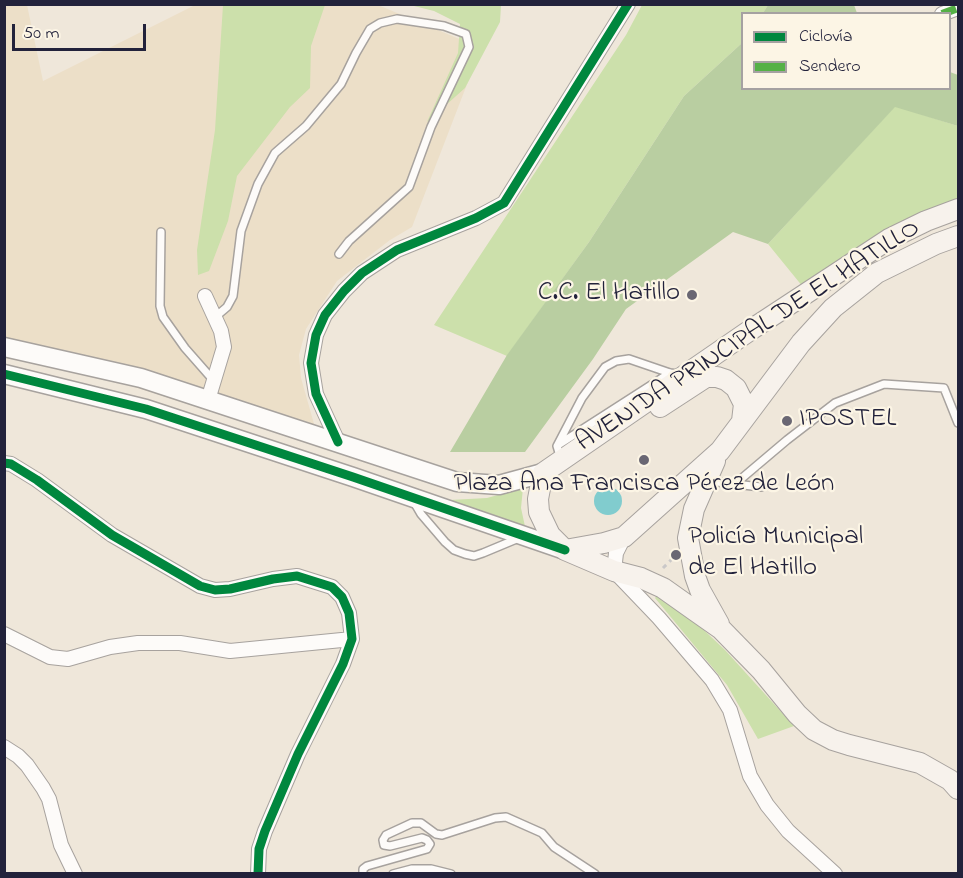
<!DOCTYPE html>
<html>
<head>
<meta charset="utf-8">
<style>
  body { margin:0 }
  #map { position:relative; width:963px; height:878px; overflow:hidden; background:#efe7da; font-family:"Indie Flower",sans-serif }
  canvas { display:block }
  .frame { position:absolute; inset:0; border:6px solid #22223b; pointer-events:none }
  .legend { position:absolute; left:741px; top:12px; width:210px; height:78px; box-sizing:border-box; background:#fcf5e5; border:2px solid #a5a1a1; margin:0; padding:8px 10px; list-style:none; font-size:18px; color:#22223b }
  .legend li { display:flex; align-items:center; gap:12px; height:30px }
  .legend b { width:30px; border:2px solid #a5a1a1 }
  .scale { position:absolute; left:12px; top:24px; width:134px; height:27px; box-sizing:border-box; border:3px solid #22223b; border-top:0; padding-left:8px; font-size:18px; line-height:21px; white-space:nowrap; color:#22223b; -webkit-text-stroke:4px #fcf5e5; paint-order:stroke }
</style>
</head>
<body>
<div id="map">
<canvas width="963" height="878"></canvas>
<div class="frame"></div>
<ul class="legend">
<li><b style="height:8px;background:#00873e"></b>Ciclovía</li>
<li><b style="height:8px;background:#55b146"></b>Sendero</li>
</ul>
<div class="scale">50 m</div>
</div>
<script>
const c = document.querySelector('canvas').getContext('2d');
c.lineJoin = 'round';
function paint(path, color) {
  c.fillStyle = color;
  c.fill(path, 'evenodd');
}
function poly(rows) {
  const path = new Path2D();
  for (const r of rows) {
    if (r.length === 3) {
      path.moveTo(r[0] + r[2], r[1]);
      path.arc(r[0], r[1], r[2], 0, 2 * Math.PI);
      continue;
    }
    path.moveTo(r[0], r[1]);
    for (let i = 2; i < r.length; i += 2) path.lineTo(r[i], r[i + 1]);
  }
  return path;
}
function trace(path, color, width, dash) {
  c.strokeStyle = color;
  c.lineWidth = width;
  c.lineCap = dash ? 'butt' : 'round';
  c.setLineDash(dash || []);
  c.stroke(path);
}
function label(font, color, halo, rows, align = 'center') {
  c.font = font + ' "Indie Flower",sans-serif';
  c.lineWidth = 4.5;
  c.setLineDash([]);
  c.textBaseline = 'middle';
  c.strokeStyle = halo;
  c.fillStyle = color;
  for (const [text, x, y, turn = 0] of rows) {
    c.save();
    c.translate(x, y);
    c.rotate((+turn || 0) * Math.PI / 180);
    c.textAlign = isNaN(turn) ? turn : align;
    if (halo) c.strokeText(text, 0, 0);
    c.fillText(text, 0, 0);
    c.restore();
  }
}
paint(poly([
  [5,5,27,5,43,81,195,5,378,5,481,48,412,227,390,240,337,281,306,329,299,355,301,378,318,438,212,412,5,345]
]), '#ecdfc8');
paint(poly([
  [223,5,325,5,311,46,310,88,290,107,237,176,228,221,209,271,198,275,197,250,215,130],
  [410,5,501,5,500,22,465,88,427,122,458,53,460,24,434,11],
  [642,5,768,5,763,13,742,14,742,43,684,96,589,242,507,356,434,325,626,35],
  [895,106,958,126,958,205,803,287,768,244],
  [523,488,521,508,526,531,450,500,487,498],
  [658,594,690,617,725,650,794,726,758,739,727,685,655,598]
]), '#cce0ab');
paint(poly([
  [768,5,854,5,857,13,763,13],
  [742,43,742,88,950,88,950,72,958,75,958,126,895,107,768,244,733,232,626,309,593,359,525,452,450,452,507,355,589,242,684,96]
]), '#b9cea1');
paint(poly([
  [608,501,14]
]), '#81ccce');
const service = poly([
  [161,232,160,306,163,317,185,348,214,381],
  [214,318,227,307,233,296,241,231,258,184,275,153,306,126,341,84,356,53,370,29,380,23,397,19,444,26,466,34,469,47,431,127,409,187,349,241,339,254],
  [558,445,670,373],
  [561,459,557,446,582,398,605,367,616,361,629,359,670,373,678,374],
  [708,481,761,487],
  [735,484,787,440,835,403,884,384,944,388,958,423],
  [414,502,421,514,445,542,454,550,465,554,474,556,483,553,519,538],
  [363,874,363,869,367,866,427,849,430,844,427,840,422,838,390,846,384,845,383,840,386,835,412,823,421,823,436,834,442,835,495,818,506,817,542,833,554,847,595,874],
  [393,874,412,869,431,869,451,874]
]);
const minor = poly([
  [942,14,958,8],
  [205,296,221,331,224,347,208,400],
  [338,442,316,394,311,363,316,335,325,315,344,291,362,273,397,250,476,218,504,203,628,4],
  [4,463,11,464,37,480,112,535,200,586,215,590,230,589,273,579,297,576,332,587,342,597,349,613,352,639,343,664,298,754,265,831,259,849,258,874],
  [624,537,616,553,614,571,659,618,712,680,730,710,750,776,767,805,788,831,835,874],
  [4,634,50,657,68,659,110,647,138,643,180,643,230,651,352,639],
  [4,747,18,756,27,765,43,788,49,799,61,845,75,874]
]);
const tertiary = poly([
  [4,347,141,378,457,482,499,485,543,473],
  [4,374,146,409,353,477,565,550]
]);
const secondary = poly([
  [660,407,706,377,717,377,726,380,736,388,744,404,742,421],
  [715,461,694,509,688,538,695,576,700,590,719,624],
  [543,473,538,499,539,512,550,535,565,550,614,571,641,578,663,588,694,610,721,629,761,670,797,714,814,730,833,740,849,745,920,763,950,780,958,789],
  [543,473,749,331,889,239,926,221,958,209],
  [565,550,604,543,624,537,720,451,801,343,833,308,877,273,936,244,958,236]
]);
trace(service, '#a7a29e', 10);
trace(minor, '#a7a29e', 16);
trace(tertiary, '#a7a29e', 21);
trace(secondary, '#a7a29e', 22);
trace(poly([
  [663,568,673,558]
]), '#cac8c8', 3, [4.5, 4.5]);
trace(service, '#fdfbf9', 7);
trace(minor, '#fdfbf9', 14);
trace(tertiary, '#fdfbf9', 18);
trace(secondary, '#f7f2ec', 20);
trace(poly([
  [942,14,958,8]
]), '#55b146', 8, [15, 8]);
trace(poly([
  [4,374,146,409,353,477,565,550],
  [338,442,316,394,311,363,316,335,325,315,344,291,362,273,397,250,476,218,504,203,628,4],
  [4,463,11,464,37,480,112,535,200,586,215,590,230,589,273,579,297,576,332,587,342,597,349,613,352,639,343,664,298,754,265,831,259,849,258,874]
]), '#00873e', 9);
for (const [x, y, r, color] of [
  [692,295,6,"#6a6773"],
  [787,421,6,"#6a6773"],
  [644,460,6,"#6a6773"],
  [676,555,6,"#6a6773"]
]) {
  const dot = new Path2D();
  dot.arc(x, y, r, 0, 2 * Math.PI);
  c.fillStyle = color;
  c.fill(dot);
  trace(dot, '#fcf5e5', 2);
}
label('27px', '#22223b', '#fcf5e5', [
  ["C.C. El Hatillo",680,295,"right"],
  ["IPOSTEL",799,421],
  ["Plaza Ana Francisca Pérez de León",644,486,"center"],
  ["Policía Municipal",688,539],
  ["de El Hatillo",688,570]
], 'left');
label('27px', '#22223b', '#fcf5e5', [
  ["AVENIDA PRINCIPAL DE EL HATILLO",749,337,-33]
]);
</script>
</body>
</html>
